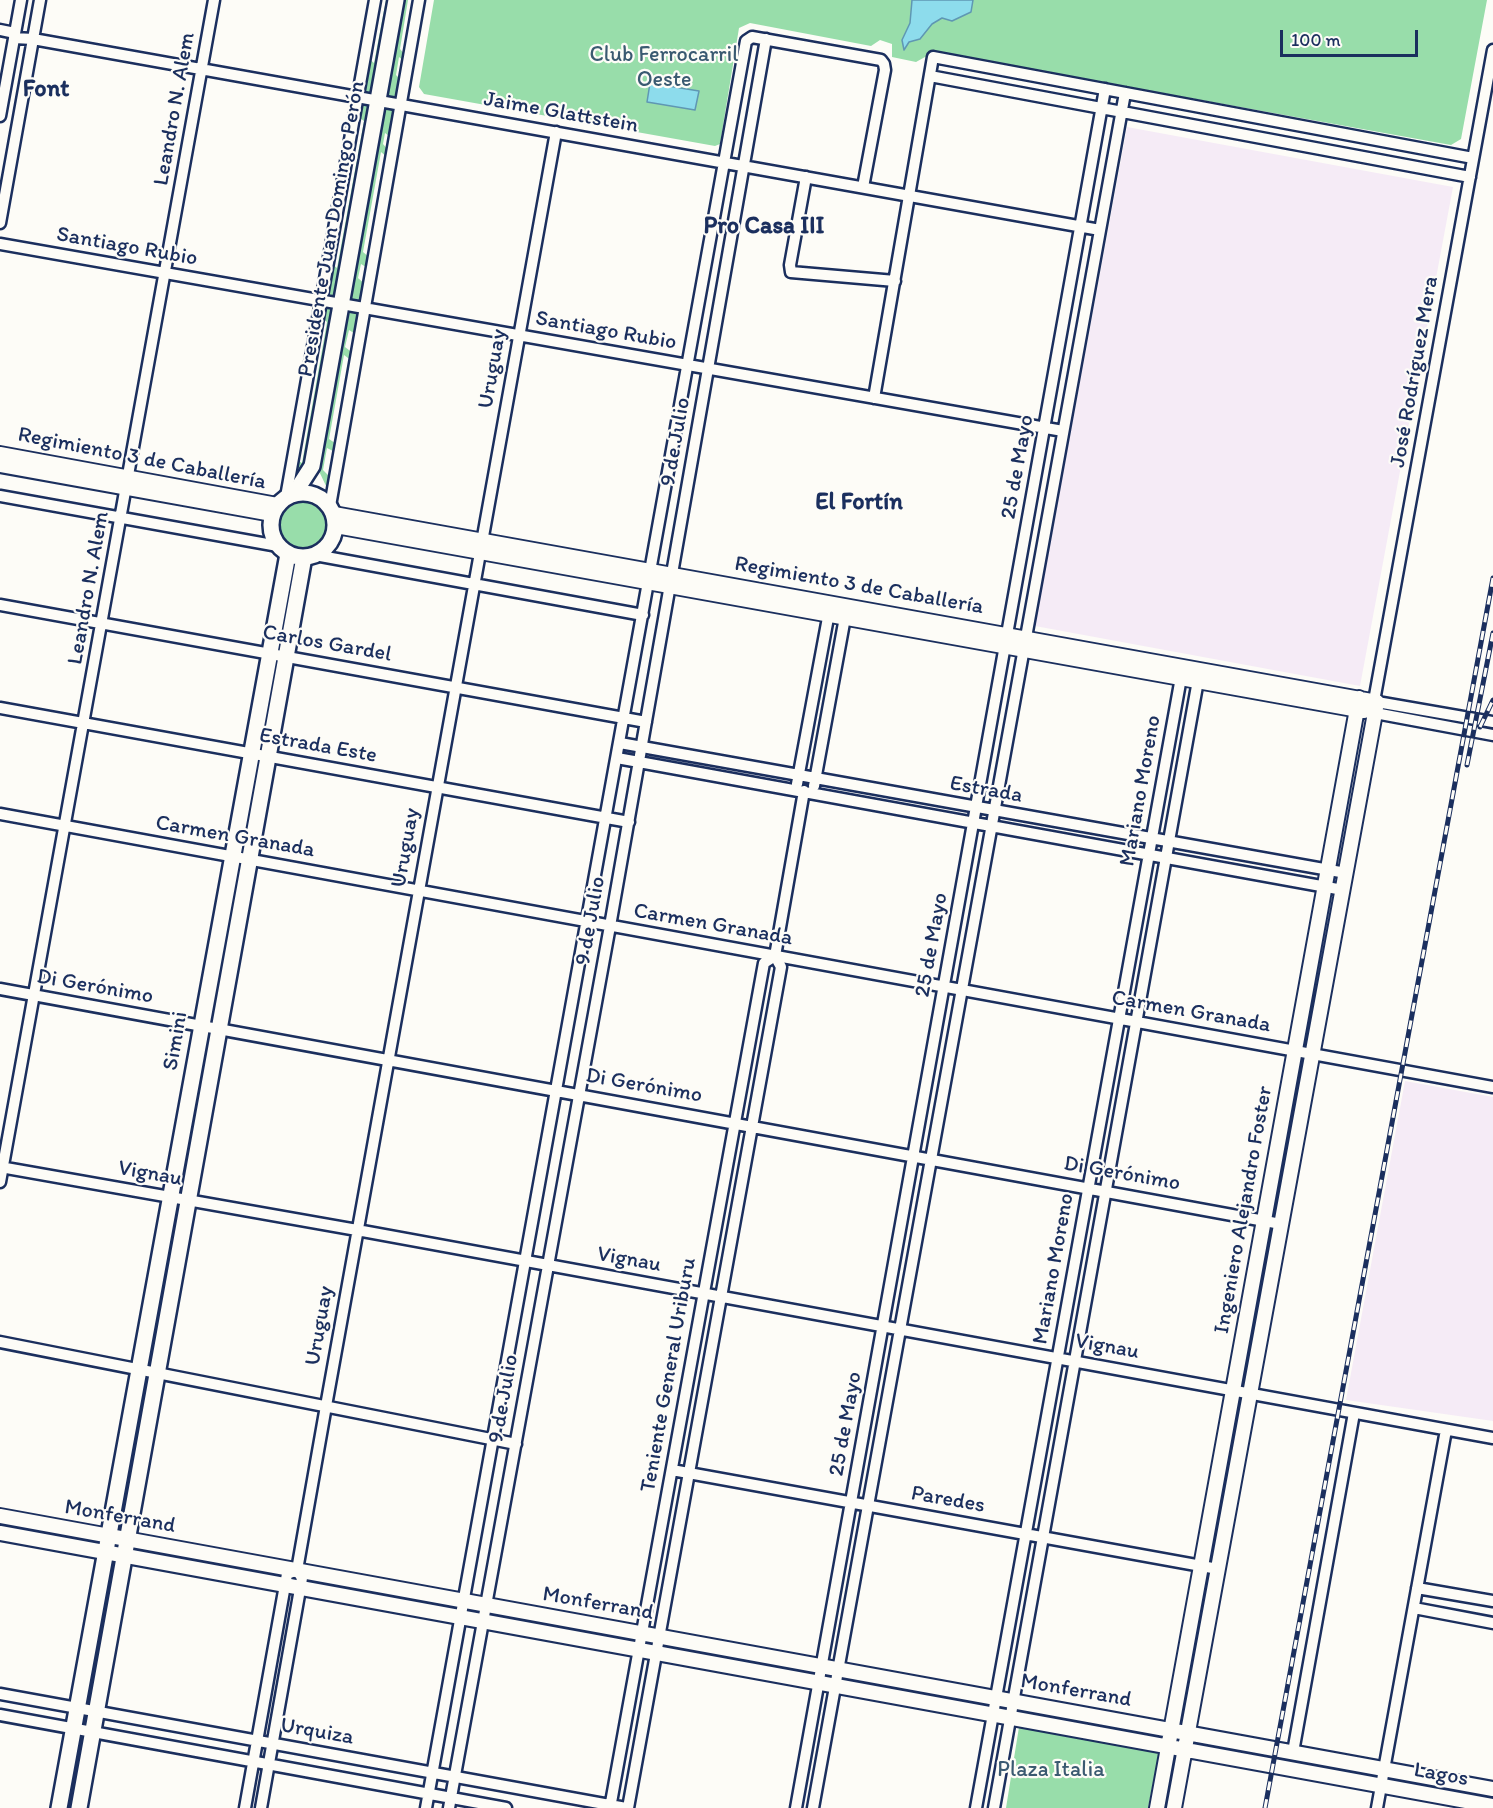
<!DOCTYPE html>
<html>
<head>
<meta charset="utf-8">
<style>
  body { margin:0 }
  #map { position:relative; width:1493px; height:1808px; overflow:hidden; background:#fdfcf7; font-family:Itim,sans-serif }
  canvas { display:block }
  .scale { position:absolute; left:1280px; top:30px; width:138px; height:27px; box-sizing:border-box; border:3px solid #1b2f5e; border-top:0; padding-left:8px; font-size:18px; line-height:21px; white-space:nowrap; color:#1b2f5e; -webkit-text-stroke:4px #fdfcf7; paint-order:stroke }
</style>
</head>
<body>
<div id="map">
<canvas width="1493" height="1808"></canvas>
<div class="scale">100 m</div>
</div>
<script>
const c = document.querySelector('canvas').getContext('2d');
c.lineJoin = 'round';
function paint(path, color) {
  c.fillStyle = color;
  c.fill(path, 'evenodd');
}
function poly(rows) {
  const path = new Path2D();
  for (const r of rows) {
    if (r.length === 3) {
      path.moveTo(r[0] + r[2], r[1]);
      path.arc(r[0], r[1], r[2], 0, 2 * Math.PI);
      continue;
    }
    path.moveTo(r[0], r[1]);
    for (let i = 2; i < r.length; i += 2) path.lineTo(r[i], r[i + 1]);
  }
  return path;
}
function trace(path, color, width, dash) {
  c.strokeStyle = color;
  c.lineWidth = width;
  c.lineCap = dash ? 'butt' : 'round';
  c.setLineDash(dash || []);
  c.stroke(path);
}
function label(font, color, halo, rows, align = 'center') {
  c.font = font + ' Itim,sans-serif';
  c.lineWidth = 4.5;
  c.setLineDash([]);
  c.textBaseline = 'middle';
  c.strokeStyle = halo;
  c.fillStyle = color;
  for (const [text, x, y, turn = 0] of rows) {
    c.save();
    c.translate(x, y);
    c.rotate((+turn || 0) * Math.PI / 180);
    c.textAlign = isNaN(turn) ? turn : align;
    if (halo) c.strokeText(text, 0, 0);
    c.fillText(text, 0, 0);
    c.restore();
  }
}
paint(poly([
  [1127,127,1453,187,1360,686,1035,626],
  [1405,1081,1493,1097,1493,1421,1346,1400]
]), '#f5ebf6');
paint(poly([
  [386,0,392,0,309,465,299,480,293,479,295,458,302,463,327,322,321,317,331,263,337,268,364,121,357,116,367,57,374,63],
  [401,0,408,0,400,49,406,56,405,62,399,57,396,75,402,81,392,138,385,133,383,144,389,151,388,158,381,152,363,252,370,258,369,269,361,264,358,278,366,285,357,335,349,330,345,347,354,354,352,361,344,355,329,439,338,445,337,453,327,448,323,470,332,479,331,486,327,488,317,467],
  [434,0,1487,0,1461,139,1451,145,934,52,916,62,892,57,892,44,880,40,871,46,750,23,739,28,720,144,715,146,424,94,419,87],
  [303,525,28],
  [1019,1727,1159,1752,1148,1808,1006,1808]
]), '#98ddaa');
const water = poly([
  [912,0,973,0,971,12,952,21,942,18,932,24,920,39,909,42,904,50,902,40,910,23,912,0],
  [650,83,699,91,695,110,647,102,650,83]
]);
paint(water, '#8ddcec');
trace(water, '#5f97b3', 1.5);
const minor = poly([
  [0,30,15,33],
  [14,38,33,39,1100,230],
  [930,76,1470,177],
  [0,116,21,0],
  [806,177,790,265,791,272,895,281],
  [0,223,40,0],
  [0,244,1063,431],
  [874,398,933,57,1473,158],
  [0,496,278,546],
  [286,497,375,0],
  [330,506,419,0],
  [315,555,643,615],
  [0,605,646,722],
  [1374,701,1493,50],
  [1377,702,1493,722],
  [0,708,629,822],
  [1375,713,1493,735],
  [620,743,1346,873],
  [617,758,1343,890],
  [797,784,830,607],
  [814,786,846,612],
  [0,814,1493,1087],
  [0,989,1281,1224],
  [0,1167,357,1230,1493,1438],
  [0,1182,214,0],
  [0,1342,516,1444],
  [672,1470,1218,1569],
  [1417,1588,1493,1601],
  [1414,1608,1493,1623],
  [0,1694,626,1808],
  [0,1715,506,1808],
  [1293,1752,1354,1413],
  [245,1808,287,1574,297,1570],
  [261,1808,302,1578,297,1570,326,1406,556,132],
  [426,1808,746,41,752,37,881,60,884,64,885,70,863,187],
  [449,1808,610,926,766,39],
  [610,1808,764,963,775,956],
  [628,1808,781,967,775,956,804,791],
  [796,1808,1105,89],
  [813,1808,1125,93],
  [976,1808,1182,672],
  [994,1808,1199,675],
  [1377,1808,1446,1430]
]);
const tertiary = poly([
  [0,454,277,505],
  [0,465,272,514],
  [334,514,1377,702,1174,1808],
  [336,526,1364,711],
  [0,1516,1493,1789],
  [0,1533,1493,1806],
  [1157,1808,1359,698]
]);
const secondary = poly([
  [303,525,32],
  [294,494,312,466,396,0],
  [59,1808,288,554],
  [79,1808,304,557]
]);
trace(minor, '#1b2f5e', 15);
trace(tertiary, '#1b2f5e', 18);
trace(secondary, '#1b2f5e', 20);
trace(minor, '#fdfcf7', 10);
trace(tertiary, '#fdfcf7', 14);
trace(secondary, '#fdfcf7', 15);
const rail = poly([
  [1480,727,1493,700],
  [1467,765,1493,633],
  [1265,1808,1493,578]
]);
trace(rail, '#1b2f5e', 5);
trace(rail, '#fdfcf7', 3, [9]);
label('22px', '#3a5a71', '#fdfcf7', [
  ["Club Ferrocarril",664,55],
  ["Oeste",664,80],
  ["Plaza Italia",1051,1770]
]);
label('22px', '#1b2f5e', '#fdfcf7', [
  ["Leandro N. Alem",175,109,-80],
  ["Jaime Glattstein",561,113,10],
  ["Presidente Juan Domingo Perón",332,229,-80],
  ["Santiago Rubio",127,247,10],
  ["Santiago Rubio",606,331,10],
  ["Uruguay",493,369,-80],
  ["José Rodríguez Mera",1415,372,-80],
  ["9 de Julio",676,442,-80],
  ["Regimiento 3 de Caballería",142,459,11],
  ["25 de Mayo",1018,467,-80],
  ["Regimiento 3 de Caballería",859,586,10],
  ["Leandro N. Alem",89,588,-80],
  ["Carlos Gardel",327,644,10],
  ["Estrada Este",318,746,10],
  ["Estrada",986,790,10],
  ["Mariano Moreno",1141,791,-80],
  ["Carmen Granada",235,837,10],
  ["Uruguay",406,848,-80],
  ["9 de Julio",591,921,-80],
  ["Carmen Granada",713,925,10],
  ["25 de Mayo",932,945,-80],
  ["Di Gerónimo",95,987,10],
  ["Carmen Granada",1191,1012,10],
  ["Simini",176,1041,-80],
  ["Di Gerónimo",644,1086,10],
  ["Vignau",150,1174,10],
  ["Di Gerónimo",1122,1174,10],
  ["Ingeniero Alejandro Foster",1244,1210,-80],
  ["Vignau",629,1260,10],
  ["Mariano Moreno",1054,1269,-80],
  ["Uruguay",320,1326,-80],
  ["Vignau",1107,1347,10],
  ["Teniente General Uriburu",669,1375,-80],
  ["9 de Julio",504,1399,-80],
  ["25 de Mayo",846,1424,-80],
  ["Paredes",948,1500,10],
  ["Monferrand",120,1517,10],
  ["Monferrand",598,1604,10],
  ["Monferrand",1076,1691,10],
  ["Urquiza",317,1732,10],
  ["Lagos",1441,1775,10]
]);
label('bold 24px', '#1b2f5e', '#fdfcf7', [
  ["Font",46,90],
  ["Pro Casa III",764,227],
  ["El Fortín",859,503]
]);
</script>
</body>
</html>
